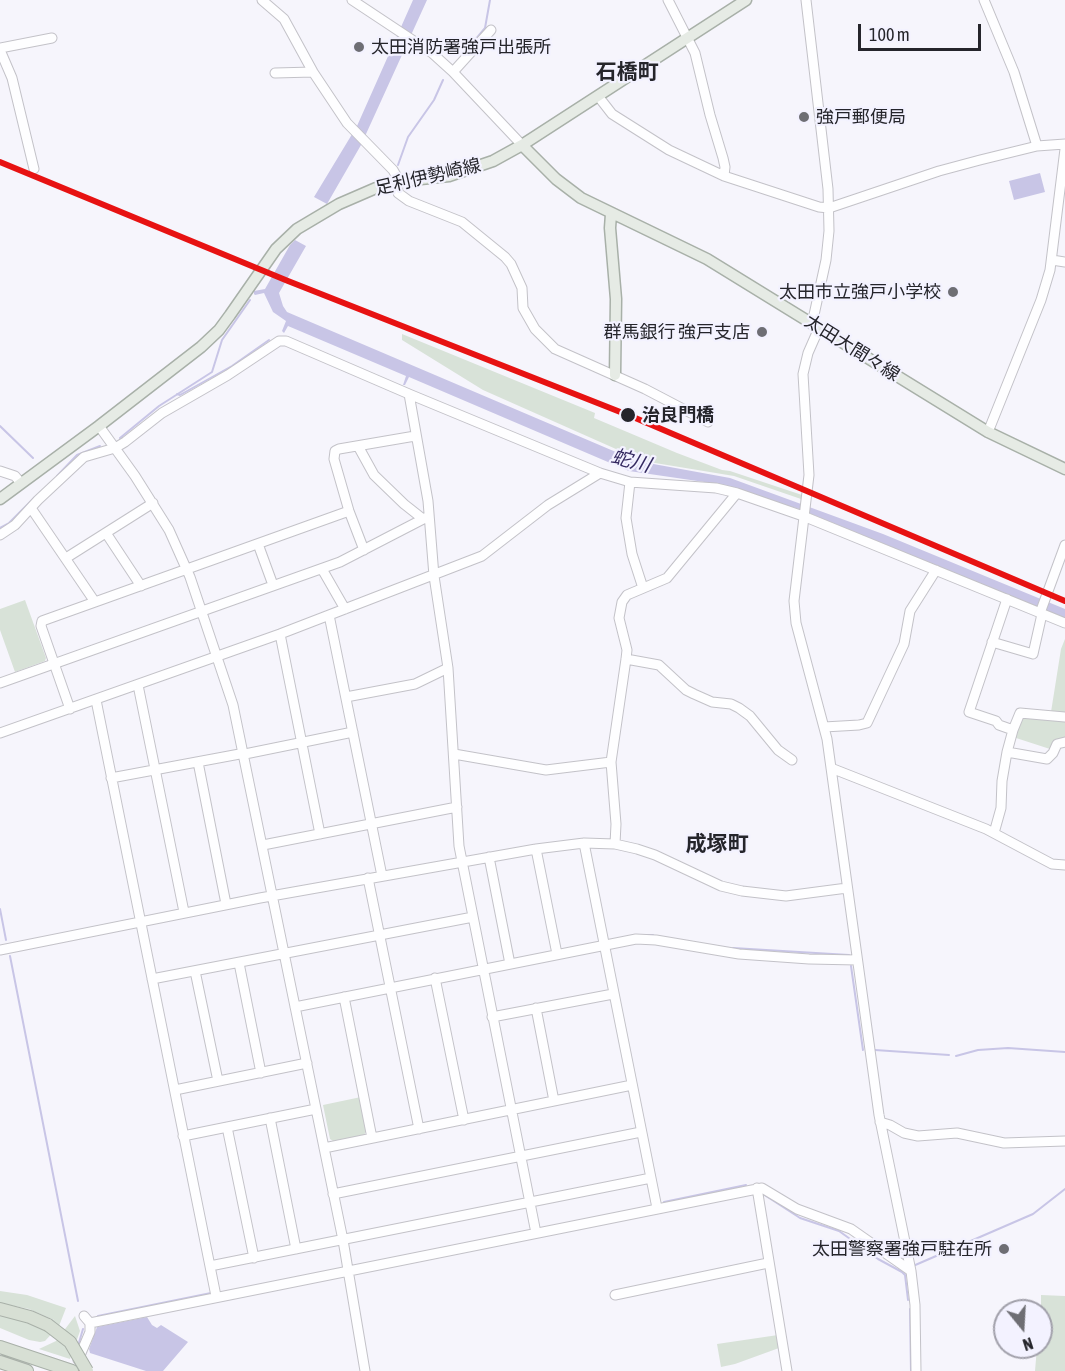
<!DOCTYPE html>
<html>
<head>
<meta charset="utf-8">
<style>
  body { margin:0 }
  #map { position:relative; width:1065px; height:1371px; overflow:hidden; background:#f6f5fc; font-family:"Asap Condensed",sans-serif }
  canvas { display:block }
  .north { position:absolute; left:993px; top:1299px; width:60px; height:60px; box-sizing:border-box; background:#f3f2ff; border:2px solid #a1a0aa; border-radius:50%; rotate:162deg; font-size:16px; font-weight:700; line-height:24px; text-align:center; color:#25252b }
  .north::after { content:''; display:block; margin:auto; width:21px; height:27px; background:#6e6e74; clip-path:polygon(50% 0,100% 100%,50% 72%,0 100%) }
  .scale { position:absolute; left:858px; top:24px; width:123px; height:27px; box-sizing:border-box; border:3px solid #25252b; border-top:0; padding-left:8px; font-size:18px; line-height:21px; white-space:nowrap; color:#25252b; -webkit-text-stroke:4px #f3f2ff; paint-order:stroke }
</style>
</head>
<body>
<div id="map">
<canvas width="1065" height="1371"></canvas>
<div class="north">N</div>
<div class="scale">100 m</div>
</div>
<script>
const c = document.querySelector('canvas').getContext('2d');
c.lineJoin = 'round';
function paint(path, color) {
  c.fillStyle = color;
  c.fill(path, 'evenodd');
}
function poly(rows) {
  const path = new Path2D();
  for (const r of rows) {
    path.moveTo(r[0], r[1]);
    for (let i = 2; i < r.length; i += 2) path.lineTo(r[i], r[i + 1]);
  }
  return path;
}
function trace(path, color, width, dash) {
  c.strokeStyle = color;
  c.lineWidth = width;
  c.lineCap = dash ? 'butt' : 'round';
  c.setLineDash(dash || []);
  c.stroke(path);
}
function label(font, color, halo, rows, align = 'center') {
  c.font = font + ' "Asap Condensed","Noto Sans JP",sans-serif';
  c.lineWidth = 4.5;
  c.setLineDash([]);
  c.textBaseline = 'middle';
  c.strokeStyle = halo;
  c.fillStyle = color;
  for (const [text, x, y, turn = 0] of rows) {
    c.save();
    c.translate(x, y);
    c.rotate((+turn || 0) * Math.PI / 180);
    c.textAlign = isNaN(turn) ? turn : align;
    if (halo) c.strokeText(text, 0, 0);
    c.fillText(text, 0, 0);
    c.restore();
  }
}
paint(poly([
  [402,334,595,413,594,418,677,453,722,470,730,471,802,495,801,499,734,476,643,461,483,390,402,340],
  [25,600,46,658,45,661,15,672,0,630,0,609],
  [1065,639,1065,714,1051,712,1061,649],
  [1021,715,1065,718,1065,741,1053,750,1013,737],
  [361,1097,367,1130,364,1135,333,1141,330,1139,323,1105],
  [0,1291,27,1295,66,1308,59,1326,45,1341,40,1342,29,1340,0,1328,0,1314,28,1321,47,1330,54,1320,29,1309,0,1303],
  [1041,1295,1065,1296,1065,1371,1035,1371,1037,1347,1041,1347],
  [75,1316,80,1331,70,1359,39,1349,56,1341],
  [778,1335,779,1348,735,1364,721,1367,717,1344]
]), '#d8e2d8');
paint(poly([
  [413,0,427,0,361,145,327,204,314,197,357,126],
  [1040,173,1045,192,1014,200,1009,181],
  [295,240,306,246,279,293,283,306,287,312,637,461,730,478,883,534,1065,609,1065,618,799,509,718,484,629,471,409,377,405,385,403,385,406,376,288,326,284,333,282,331,286,321,273,312,264,293,255,295,254,294,254,291,265,289,290,245],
  [147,1317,152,1325,157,1328,161,1325,188,1342,163,1371,146,1371,90,1353,89,1349,97,1327]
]), '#c8c5e6');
trace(poly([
  [466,51,485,28,490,0],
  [398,165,408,137,434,100,443,80],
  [177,394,180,395,232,366,269,340],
  [0,426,33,458],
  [120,438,159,406,212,372,222,340,250,300],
  [57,476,77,455,100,446],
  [0,528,9,523,35,497],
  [0,909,6,940],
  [635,935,653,935],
  [733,948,849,955],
  [10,956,78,1301],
  [851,966,863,1050],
  [875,1050,949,1055],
  [956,1056,978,1050,1008,1048,1065,1052],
  [763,1194,800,1218,839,1231,878,1259,902,1272,905,1275,908,1300],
  [664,1202,746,1185],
  [913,1266,1033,1214,1065,1189],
  [910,1309,911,1371],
  [98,1316,211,1293],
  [78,1346,83,1329]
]), '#c8c5e6', 2);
const minor = poly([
  [262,0,284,19,313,72,347,123,393,170,397,177,398,193,409,201,462,222,505,257,511,264,522,288,523,308,535,329,555,349,645,389,708,422],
  [352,0,432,53,453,72,522,145],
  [668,0,695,53,710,115,723,158,725,167,724,176],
  [806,0,828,189,829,231,826,260,812,324],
  [984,0,1014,72,1037,146],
  [0,48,52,38],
  [0,50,12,78,34,169],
  [453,72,491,30],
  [275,73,313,72],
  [598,96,612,114,669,150,724,176,819,207,829,208,939,171,980,160,1037,146,1065,144],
  [1052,260,1065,262],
  [819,328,808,353,803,374,809,475,794,601,796,623,827,739,879,1115,911,1271,915,1305,916,1371],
  [409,394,600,473,630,482,716,488,737,493,803,516,1065,623],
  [99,426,135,476,169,530,190,577,233,705,343,1240,365,1371],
  [988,432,1041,300,1050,270,1065,149],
  [358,446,374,475,404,504,423,519],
  [0,471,15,476,21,483],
  [630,482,626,518,632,554,643,588],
  [31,508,95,602],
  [106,533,141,586],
  [0,535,15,525,38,500,84,457,115,448,125,442,162,413,228,375,279,341,286,341,409,394,428,501,434,576,448,668,459,846,536,1233],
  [258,544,273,585],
  [364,550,349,511,334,459,335,451,339,449,415,436],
  [66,558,153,503],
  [322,569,345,609],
  [1007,599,969,712,996,721,999,725,1013,730,1020,713,1065,717],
  [1040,613,1065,545],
  [329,615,382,876],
  [280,634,320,834],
  [992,642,1033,654,1042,614],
  [626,659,659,665,686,690,694,694,712,702,731,704,739,708,750,716,778,750,792,760],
  [0,683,340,562,429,516],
  [138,685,184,912],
  [346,697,415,684,448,668],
  [96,700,216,1296],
  [70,709,41,626,42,621,349,511],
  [824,727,859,725,867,723,904,644,910,611,936,570],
  [1013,730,1007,752,1047,759,1053,753,1057,744,1065,742],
  [0,733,280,634,482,556,548,505,600,473],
  [245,754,353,732],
  [454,754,546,770,611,762],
  [198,762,226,904],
  [831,768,986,829,1052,864,1065,865],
  [111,778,245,753],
  [994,833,1001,808,1002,781,1007,752],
  [584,843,657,1208],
  [615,844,616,824,611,762,626,659,627,650,619,618,622,602,627,595,667,578,737,493],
  [263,845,457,807],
  [536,849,557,954],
  [489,857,510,964],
  [368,878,419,1129],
  [0,950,260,898,536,849,584,843,615,844,637,849,655,855,721,886,742,891,786,896,847,888],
  [239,963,261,1073],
  [195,971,218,1081],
  [435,978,464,1120],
  [152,979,473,917],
  [344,997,372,1138],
  [295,1007,636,939,656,940,739,954,809,959,857,960],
  [536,1008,554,1101],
  [492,1017,613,994],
  [175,1090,307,1063],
  [270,1118,296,1249],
  [880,1122,890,1125,904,1133,918,1136,957,1133,1004,1143,1065,1141],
  [227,1127,254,1258],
  [183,1136,316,1109],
  [324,1148,632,1085],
  [757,1188,787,1371],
  [333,1194,641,1132],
  [210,1266,651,1178],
  [615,1295,768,1263],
  [90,1323,762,1188,797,1209,851,1229,911,1271],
  [78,1360,90,1332,90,1323,84,1316]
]);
const major = poly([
  [522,145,556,179,581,198,707,259,988,432,1065,469],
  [611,214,610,228,616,299,615,375],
  [0,499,99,426,201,347,219,330,230,315,276,249,297,229,339,204,376,188,402,181,449,176,493,161,522,145,746,0]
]);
const highway = poly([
  [0,1309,30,1317,48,1325],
  [0,1347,72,1371],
  [0,1362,27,1371]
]);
trace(minor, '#c3c2c8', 11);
trace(major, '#a8b0a8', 13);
trace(highway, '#a8b0a8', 14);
trace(minor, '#fefeff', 9);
trace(major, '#e6ebe5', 10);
trace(highway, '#d7dfd4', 12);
const highwayBridge = poly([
  [48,1325,70,1342,87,1371]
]);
trace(highwayBridge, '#a8b0a8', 14, []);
trace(highwayBridge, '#d7dfd4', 12);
trace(poly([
  [0,162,288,281,633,417,1065,601]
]), '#e71212', 6);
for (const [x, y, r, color] of [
  [359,47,6,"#6e6e74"],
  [804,117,6,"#6e6e74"],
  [953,292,6,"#6e6e74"],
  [762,332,6,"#6e6e74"],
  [628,415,8,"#25252b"],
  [1004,1249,6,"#6e6e74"]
]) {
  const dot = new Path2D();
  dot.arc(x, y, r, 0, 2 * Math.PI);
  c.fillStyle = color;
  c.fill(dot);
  trace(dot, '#f3f2ff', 2);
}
label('18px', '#25252b', '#f3f2ff', [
  ["太田消防署強戸出張所",371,47,"left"],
  ["強戸郵便局",816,117,"left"],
  ["太田市立強戸小学校",941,292],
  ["群馬銀行 強戸支店",750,332],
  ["太田警察署強戸駐在所",992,1249]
], 'right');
label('18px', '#25252b', '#f3f2ff', [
  ["足利伊勢崎線",428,177,-13],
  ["太田大間々線",852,348,32]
]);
label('bold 18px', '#25252b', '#f3f2ff', [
  ["治良門橋",642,415]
], 'left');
label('italic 20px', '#352a61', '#f3f2ff', [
  ["蛇川",631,461,15]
]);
label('bold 21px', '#25252b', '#f3f2ff', [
  ["石橋町",627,72],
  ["成塚町",717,844]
]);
</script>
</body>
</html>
